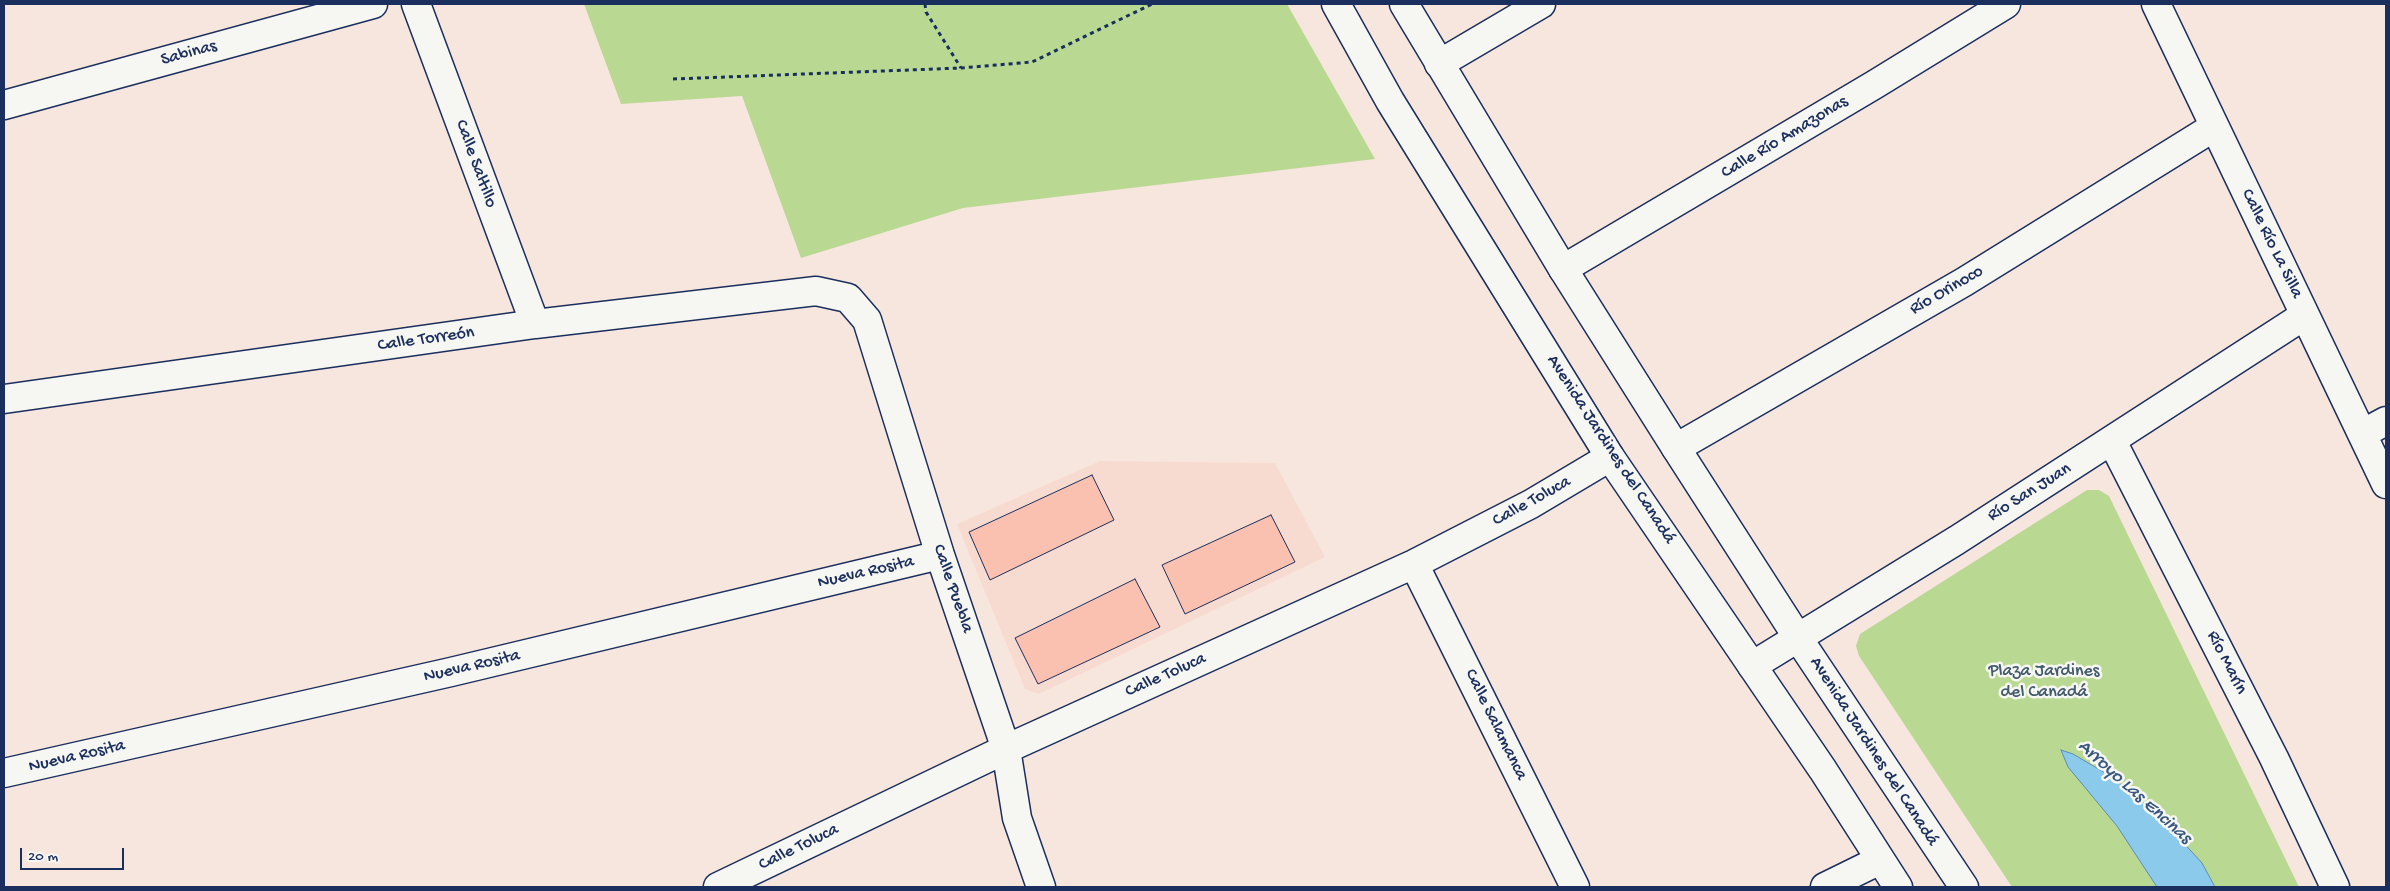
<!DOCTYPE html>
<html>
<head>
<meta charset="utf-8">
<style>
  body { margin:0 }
  #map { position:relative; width:2390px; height:891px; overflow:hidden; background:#f7e6de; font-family:"Gochi Hand",sans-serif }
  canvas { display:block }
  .frame { position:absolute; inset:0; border:5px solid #1b2f5e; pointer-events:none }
  .scale { position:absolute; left:20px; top:848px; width:104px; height:22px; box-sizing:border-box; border:2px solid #1b2f5e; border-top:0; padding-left:6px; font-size:15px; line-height:18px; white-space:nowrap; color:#1b2f5e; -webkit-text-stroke:4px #f6f6f2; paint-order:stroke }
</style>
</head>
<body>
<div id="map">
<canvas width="2390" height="891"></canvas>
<div class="frame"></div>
<div class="scale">20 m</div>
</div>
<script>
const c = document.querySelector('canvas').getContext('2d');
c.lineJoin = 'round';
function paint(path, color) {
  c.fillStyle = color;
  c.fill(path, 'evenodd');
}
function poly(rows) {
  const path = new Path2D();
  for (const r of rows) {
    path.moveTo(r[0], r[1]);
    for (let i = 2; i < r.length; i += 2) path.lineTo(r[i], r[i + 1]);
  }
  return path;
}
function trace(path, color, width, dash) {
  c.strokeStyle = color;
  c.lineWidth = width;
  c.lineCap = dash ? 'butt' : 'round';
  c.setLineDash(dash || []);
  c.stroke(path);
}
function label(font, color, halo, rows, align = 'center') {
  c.font = font + ' "Gochi Hand",sans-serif';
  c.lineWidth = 5;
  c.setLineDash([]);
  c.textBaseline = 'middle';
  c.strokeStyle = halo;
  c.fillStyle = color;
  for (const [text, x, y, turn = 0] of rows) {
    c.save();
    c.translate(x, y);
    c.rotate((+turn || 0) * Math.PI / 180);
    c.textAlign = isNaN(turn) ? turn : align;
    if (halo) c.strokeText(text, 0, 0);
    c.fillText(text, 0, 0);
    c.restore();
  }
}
paint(poly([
  [1100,461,1275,463,1325,557,1039,694,1025,689,957,524]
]), '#f8dbd0');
paint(poly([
  [584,4,1287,4,1375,159,963,208,801,258,742,96,621,104],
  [2087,490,2099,490,2109,496,2299,887,2012,887,1859,656,1856,646,1860,634]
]), '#b9d992');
const water = poly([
  [2061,750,2073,754,2112,777,2144,803,2169,827,2202,863,2215,887,2157,887,2117,826,2068,767,2061,750]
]);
paint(water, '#8ccaec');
trace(water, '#5f8cb3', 1);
const building = poly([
  [1092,475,1114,520,990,580,969,532,1092,475],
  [1271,515,1295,562,1185,614,1162,565,1271,515],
  [1135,579,1160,627,1038,684,1015,638,1135,579]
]);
paint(building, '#fac1b1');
trace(building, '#1b2f5e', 1);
const minor = poly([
  [416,4,535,324],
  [2156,4,2386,484],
  [1439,64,1541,4],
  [4,105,373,4],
  [1563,269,1874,85,2006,4],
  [4,399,535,324,816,291,848,298,867,320,940,555,1006,749,1017,818,1041,887],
  [2362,434,2386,421],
  [2112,441,2274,758,2335,887],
  [1676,448,1964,282,2214,127],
  [1414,564,1575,887],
  [1752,666,1957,540,2305,315],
  [4,773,451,672,940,555],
  [718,887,1006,749,1414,564,1531,504,1610,457],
  [1825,887,1880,860]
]);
const tertiary = poly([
  [1336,4,1390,101,1610,457,1823,770,1898,887],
  [1404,4,1563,269,1676,448,1798,638,1964,887]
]);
trace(minor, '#1b2f5e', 31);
trace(tertiary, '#1b2f5e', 31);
trace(poly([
  [925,4,926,12,961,68],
  [673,79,961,68,1032,62,1152,4]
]), '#1b2f5e', 3, [4, 4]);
trace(minor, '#f6f6f2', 28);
trace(tertiary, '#f6f6f2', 28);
label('18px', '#1b2f5e', '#f6f6f2', [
  ["Sabinas",189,54,-15],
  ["Calle Río Amazonas",1785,138,-31],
  ["Calle Saltillo",475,164,70],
  ["Calle Río La Silla",2271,244,64],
  ["Río Orinoco",1947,291,-30],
  ["Calle Torreón",426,340,-8],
  ["Avenida Jardines del Canadá",1610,450,57],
  ["Río San Juan",2030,493,-32],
  ["Calle Toluca",1532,502,-29],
  ["Nueva Rosita",866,573,-13],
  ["Calle Puebla",952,589,71],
  ["Río Marín",2226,663,63],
  ["Nueva Rosita",472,667,-13],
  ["Calle Toluca",1166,676,-24],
  ["Calle Salamanca",1495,725,64],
  ["Avenida Jardines del Canadá",1873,752,57],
  ["Nueva Rosita",77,757,-13],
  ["Calle Toluca",799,848,-26]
]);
label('18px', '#425a6b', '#f6f6f2', [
  ["Plaza Jardines",2044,672],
  ["del Canadá",2044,693]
]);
label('italic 19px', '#375682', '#f6f6f2', [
  ["Arroyo Las Encinas",2134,793,42]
]);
</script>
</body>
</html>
